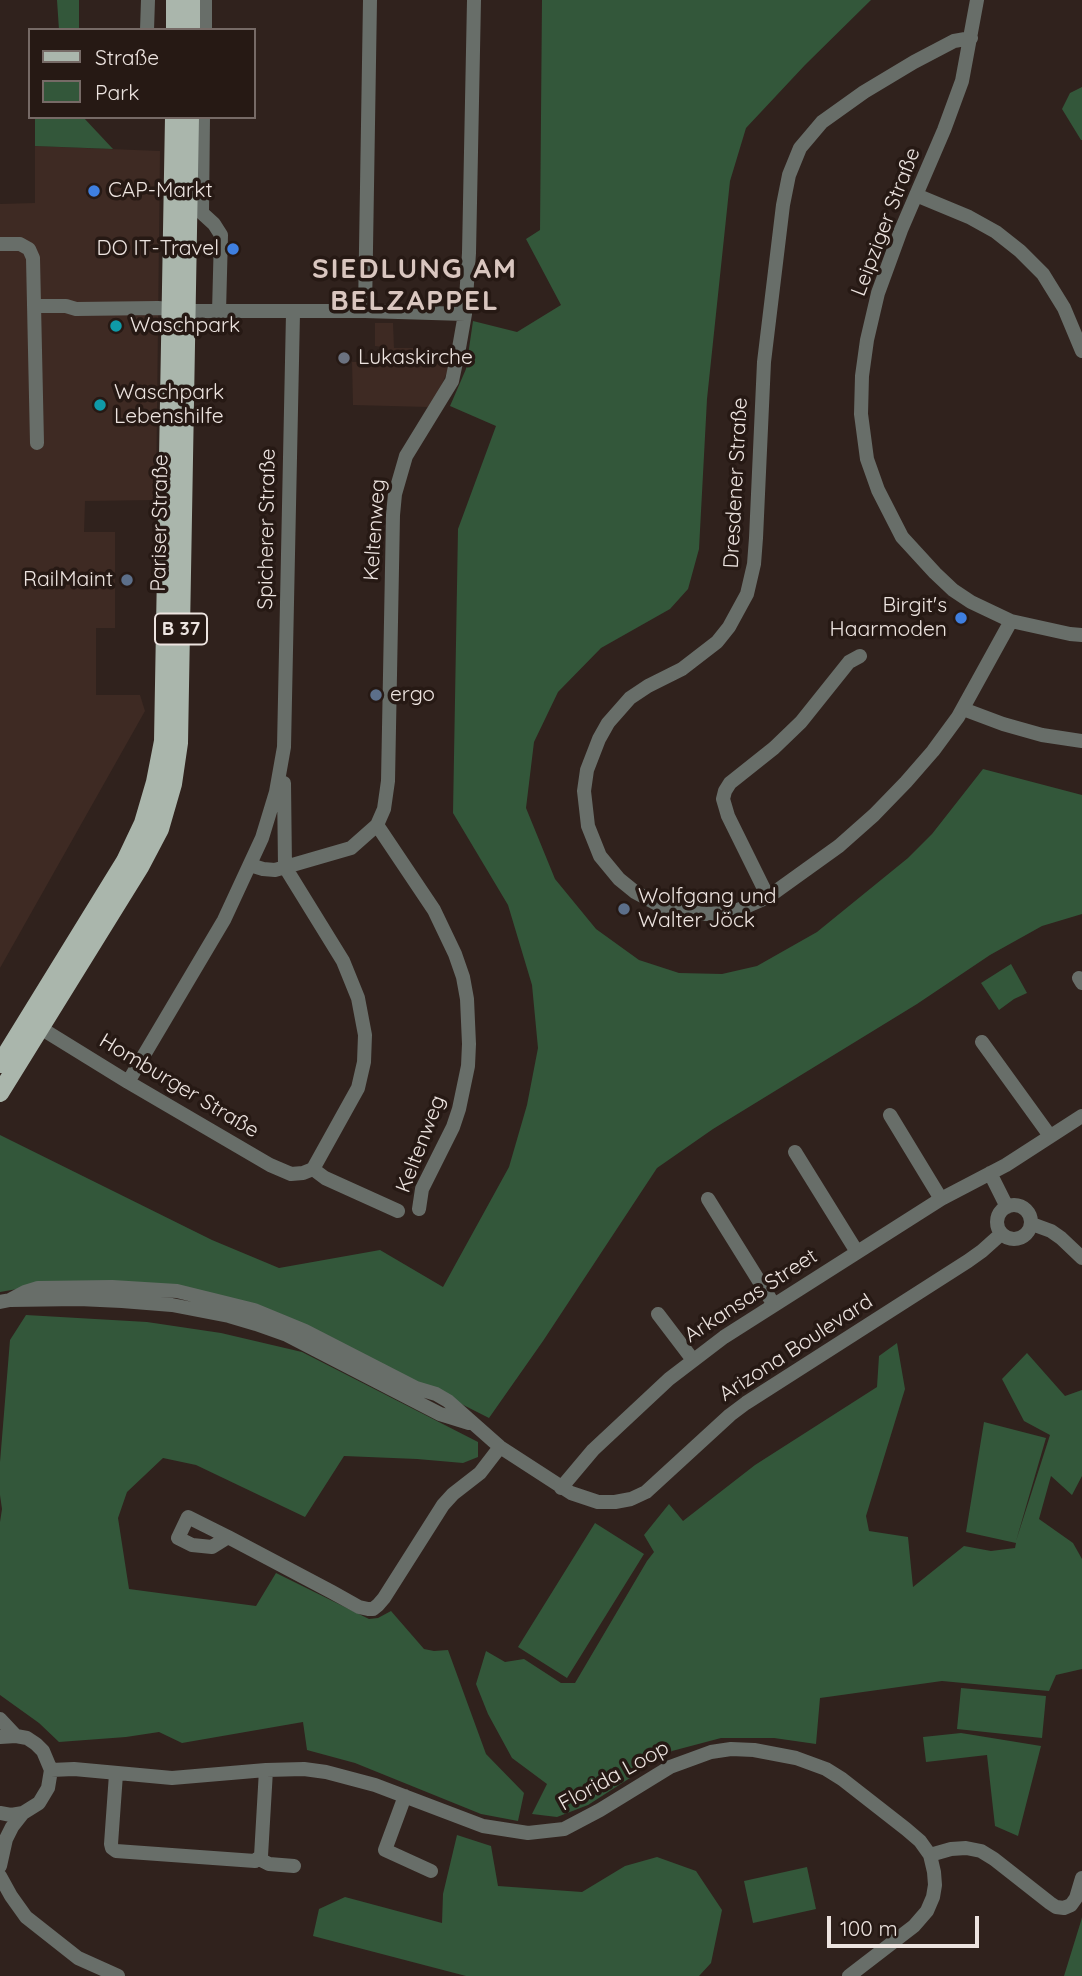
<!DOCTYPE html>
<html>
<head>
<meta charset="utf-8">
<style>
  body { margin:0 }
  #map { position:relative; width:1082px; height:1976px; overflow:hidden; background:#30221d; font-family:Quicksand,sans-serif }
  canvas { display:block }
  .legend { position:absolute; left:28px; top:28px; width:228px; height:91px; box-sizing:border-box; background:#261914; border:2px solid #766a66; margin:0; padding:9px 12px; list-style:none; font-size:21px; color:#ede4e0 }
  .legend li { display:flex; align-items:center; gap:14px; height:35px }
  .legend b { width:35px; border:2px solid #766a66 }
  .scale { position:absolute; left:827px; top:1916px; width:152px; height:32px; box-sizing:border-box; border:4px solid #ede4e0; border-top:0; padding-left:9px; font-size:21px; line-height:24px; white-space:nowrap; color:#ede4e0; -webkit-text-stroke:5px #261914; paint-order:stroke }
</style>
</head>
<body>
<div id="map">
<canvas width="1082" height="1976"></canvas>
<ul class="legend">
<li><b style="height:9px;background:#aab6ac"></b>Straße</li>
<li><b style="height:19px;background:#33573a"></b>Park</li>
</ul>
<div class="scale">100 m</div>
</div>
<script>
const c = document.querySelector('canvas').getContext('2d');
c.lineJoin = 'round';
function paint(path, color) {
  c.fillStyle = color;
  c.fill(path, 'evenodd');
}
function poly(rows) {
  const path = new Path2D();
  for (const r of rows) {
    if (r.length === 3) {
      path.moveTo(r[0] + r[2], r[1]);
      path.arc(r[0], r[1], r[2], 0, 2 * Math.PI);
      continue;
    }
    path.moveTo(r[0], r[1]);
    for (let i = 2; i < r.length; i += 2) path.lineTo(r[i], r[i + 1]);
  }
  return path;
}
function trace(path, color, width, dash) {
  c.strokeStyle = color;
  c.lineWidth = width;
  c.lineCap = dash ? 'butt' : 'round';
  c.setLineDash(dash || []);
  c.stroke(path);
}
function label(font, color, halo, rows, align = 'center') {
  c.font = font + ' Quicksand,sans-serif';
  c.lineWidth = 7;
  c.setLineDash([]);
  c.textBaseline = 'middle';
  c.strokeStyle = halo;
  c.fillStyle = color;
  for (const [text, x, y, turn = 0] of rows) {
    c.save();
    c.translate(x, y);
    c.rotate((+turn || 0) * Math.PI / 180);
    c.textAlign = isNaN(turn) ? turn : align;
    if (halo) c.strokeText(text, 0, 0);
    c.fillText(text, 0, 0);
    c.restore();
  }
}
paint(poly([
  [35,146,160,151,156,500,85,501,84,532,115,532,115,628,96,628,96,695,140,695,145,711,0,968,0,204,35,203],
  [375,323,393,323,394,348,414,348,452,360,439,391,428,407,353,405,352,362,377,362,377,359,383,358,383,347,375,346]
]), '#3e2a23');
paint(poly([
  [57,0,79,0,79,30,59,30],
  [542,0,871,0,805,65,746,128,730,181,707,399,699,549,688,589,670,609,601,648,558,692,534,742,526,808,555,879,596,929,639,960,679,973,722,974,757,966,817,932,908,858,932,834,983,769,1082,795,1082,914,1042,926,990,955,917,1004,713,1129,657,1168,543,1341,489,1418,317,1331,186,1290,46,1284,0,1292,0,1135,212,1240,279,1268,380,1250,443,1287,509,1167,527,1105,538,1048,532,985,508,905,453,813,458,529,496,426,450,406,466,369,473,321,517,332,561,305,526,239,540,230],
  [1082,87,1082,140,1081,140,1062,109,1070,93],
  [35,117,83,117,113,149,35,146],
  [1011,964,1027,993,1014,999,999,1010,981,983],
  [26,1315,147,1322,221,1333,302,1352,478,1442,478,1457,463,1463,417,1459,344,1456,305,1517,196,1465,163,1458,127,1492,118,1518,129,1589,256,1606,276,1573,369,1619,378,1618,391,1611,424,1649,434,1651,448,1650,486,1754,524,1793,518,1821,481,1814,355,1763,307,1750,303,1722,182,1743,159,1732,126,1737,59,1742,39,1723,0,1695,0,1522,2,1509,0,1495,0,1462,10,1340],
  [897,1343,905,1389,866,1516,869,1531,908,1537,913,1587,964,1546,991,1551,1015,1548,1016,1543,966,1532,984,1422,1046,1438,1016,1541,1050,1435,1024,1421,1002,1379,1027,1353,1065,1396,1082,1390,1082,1476,1072,1495,1051,1476,1039,1519,1073,1543,1082,1559,1082,1669,1056,1675,1049,1691,942,1681,820,1698,816,1744,774,1738,721,1738,672,1751,588,1805,557,1817,532,1814,547,1784,512,1758,488,1714,476,1684,486,1651,505,1662,524,1659,561,1683,575,1683,647,1561,654,1552,644,1535,669,1504,683,1521,755,1465,877,1387,879,1356],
  [595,1523,644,1554,567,1678,518,1647],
  [961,1688,1046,1696,1042,1738,957,1729],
  [961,1733,1041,1746,1018,1836,995,1826,987,1755,926,1762,923,1737],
  [457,1835,491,1846,498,1886,582,1892,625,1866,657,1857,696,1871,722,1910,711,1963,699,1976,466,1976,313,1936,319,1909,345,1897,442,1923,443,1894],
  [807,1867,816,1909,753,1923,744,1881],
  [1082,1917,1082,1976,1064,1976,1081,1921]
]), '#33573a');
trace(poly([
  [977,0,962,81,944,130,901,230,878,293,867,340,862,376,861,414,867,459,878,490,902,537,935,573,953,590,971,602,1011,621,1070,634,1082,635],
  [147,30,148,0],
  [205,30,205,0],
  [971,38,954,41,914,62,864,92,822,122,800,148,789,175,783,205,764,362,756,538,754,564,747,594,729,627,717,642,682,669,648,686,630,698,608,723,599,739,587,770,584,791,588,826,600,856,619,879,635,892,663,907,675,910,706,914,723,913,738,910,768,897,839,846,874,815,906,782,933,751,958,717,1011,621],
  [203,117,202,213,214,224,221,235,219,312],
  [916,195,969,217,996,232,1020,251,1043,274,1064,308,1082,351],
  [0,244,20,244,29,249,33,258,37,443],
  [34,306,66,306,76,309,158,308,194,311,365,311,465,314],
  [365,311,370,0],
  [963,709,1003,724,1042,735,1082,741],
  [377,825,434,910,455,954,463,977,467,999,469,1044,468,1066,459,1109,453,1127,422,1189,419,1209],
  [250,865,263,869,275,870,351,848,377,825,384,809,388,781,393,515,395,494,406,456,452,381,459,348,465,314,469,253,474,0],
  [768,897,728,816,723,799,725,791,730,783,774,748,801,722,849,662,860,656],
  [1079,978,1082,983],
  [34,1024,128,1082,270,1165,291,1174,303,1173,313,1169,358,1088,364,1062,365,1035,358,998,343,961,285,867,284,783],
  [982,1042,1050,1136],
  [128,1082,224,920,262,838,276,792,284,747,293,313],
  [890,1115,941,1199],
  [795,1152,857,1252],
  [313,1169,325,1178,398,1211],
  [990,1173,1007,1207],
  [708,1199,774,1305],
  [1014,1222,17],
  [1032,1224,1051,1231,1061,1238,1082,1258],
  [10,1300,25,1292,38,1288,112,1287,177,1291,254,1310,305,1331,416,1388,436,1394,448,1401,500,1447,571,1493,598,1502,615,1502,631,1499,646,1492,730,1415,746,1403,968,1261,982,1251,1001,1234],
  [0,1302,10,1300,79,1299,122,1301,172,1305,229,1316,256,1324,287,1335,440,1414,469,1423],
  [658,1314,693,1360],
  [561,1488,593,1450,669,1379,724,1337,941,1199,1006,1165,1082,1116],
  [228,1537,212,1547,192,1545,178,1538,188,1517,228,1537,332,1592,359,1607,368,1609,373,1609,378,1605,384,1598,443,1505,453,1494,480,1473,500,1447],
  [0,1719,16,1736],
  [0,1737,16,1736,27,1738,36,1744,43,1751,51,1770,48,1788,39,1803,23,1813,11,1815,0,1813],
  [51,1770,74,1769,172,1778,266,1770,304,1769,326,1772,375,1785,483,1826,528,1833,564,1829,600,1810,670,1767,711,1752,731,1749,754,1750,796,1758,826,1769,842,1779,906,1829,920,1841,930,1855,934,1872,935,1885,933,1897,927,1911,914,1926,849,1976],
  [116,1774,111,1844,112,1848,116,1851,255,1861,261,1856,266,1770],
  [405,1796,385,1850,431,1871],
  [930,1855,951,1849,966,1848,981,1851,994,1859,1050,1903,1056,1907,1064,1908,1071,1905,1076,1898,1082,1878],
  [259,1859,269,1864,294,1866],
  [0,1866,6,1839,12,1827,23,1813],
  [0,1876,11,1896,26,1917,78,1958,118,1976]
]), '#686e69', 14);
trace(poly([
  [175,30,175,0],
  [191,30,191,0],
  [0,1064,125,861,143,823,155,782,163,741,174,117],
  [0,1093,140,867,160,829,173,784,179,743,190,117]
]), '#aab6ac', 18);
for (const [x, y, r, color] of [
  [94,191,7,"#3f7fe0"],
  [233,249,7,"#3f7fe0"],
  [116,326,7,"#0f9aa8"],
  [344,358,7,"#6b7280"],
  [100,405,7,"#0f9aa8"],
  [127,580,7,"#5c6f8a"],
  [961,618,7,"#3f7fe0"],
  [376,695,7,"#5c6f8a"],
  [624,909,7,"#5c6f8a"]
]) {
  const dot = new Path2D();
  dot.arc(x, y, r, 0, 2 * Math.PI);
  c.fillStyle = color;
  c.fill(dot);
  trace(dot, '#261914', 2.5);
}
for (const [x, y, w] of [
  [181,629,52]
]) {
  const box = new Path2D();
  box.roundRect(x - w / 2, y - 15.5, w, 31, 5);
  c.fillStyle = '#261914';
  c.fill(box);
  trace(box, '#ede4e0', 2);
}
label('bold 19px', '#ede4e0', null, [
  ["B 37",181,629]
]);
label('21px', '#ede4e0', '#261914', [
  ["CAP-Markt",108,191],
  ["DO IT-Travel",219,249,"right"],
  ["Waschpark",130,326],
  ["Lukaskirche",358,358],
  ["Waschpark",114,393],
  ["Lebenshilfe",114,417],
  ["RailMaint",113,580,"right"],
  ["Birgit's",947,606,"right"],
  ["Haarmoden",947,630,"right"],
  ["ergo",390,695],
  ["Wolfgang und",638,897],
  ["Walter Jöck",638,921]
], 'left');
label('21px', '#ede4e0', '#261914', [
  ["Leipziger Straße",886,222,-69],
  ["Dresdener Straße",736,483,-87],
  ["Pariser Straße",160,523,-89],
  ["Spicherer Straße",267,529,-89],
  ["Keltenweg",375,530,-86],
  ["Homburger Straße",179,1086,31],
  ["Keltenweg",421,1144,-69],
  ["Arkansas Street",751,1296,-33],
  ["Arizona Boulevard",796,1348,-33],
  ["Florida Loop",614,1776,-29]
]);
c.letterSpacing = '2px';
label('bold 28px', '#d9c6bf', '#261914', [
  ["SIEDLUNG AM",415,270],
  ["BELZAPPEL",415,302]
]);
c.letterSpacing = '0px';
</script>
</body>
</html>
